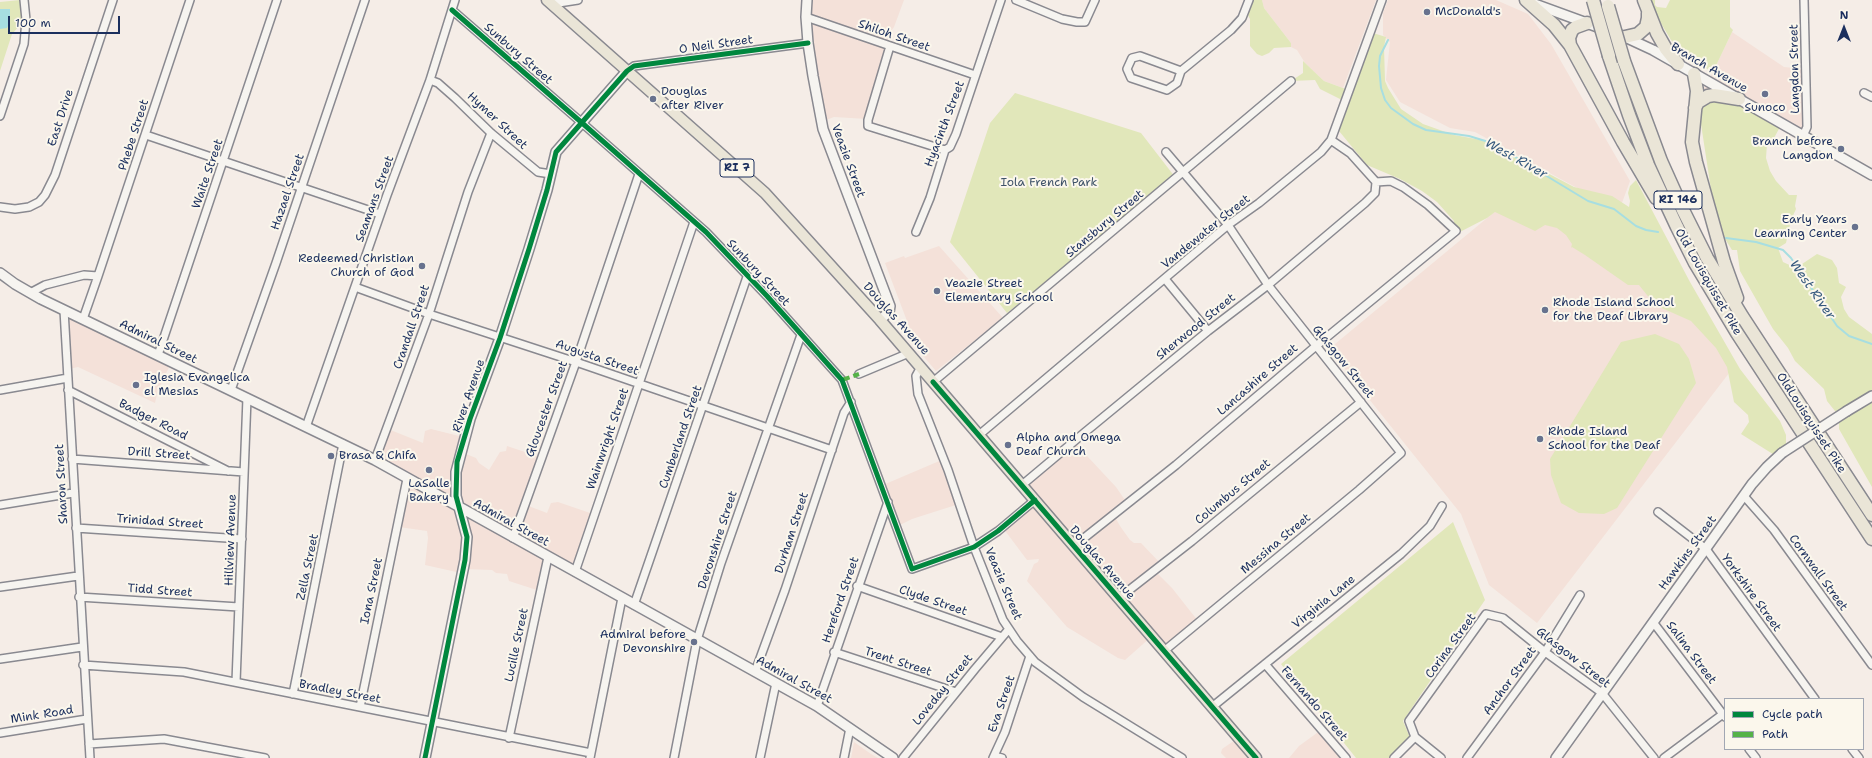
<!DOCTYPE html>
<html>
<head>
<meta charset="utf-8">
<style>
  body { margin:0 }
  #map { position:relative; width:1872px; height:758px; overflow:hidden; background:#f5ede7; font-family:"Shantell Sans",sans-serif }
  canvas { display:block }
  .legend { position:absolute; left:1724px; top:698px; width:140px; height:52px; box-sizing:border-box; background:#fbf7ec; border:1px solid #a1a7b3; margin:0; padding:5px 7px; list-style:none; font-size:12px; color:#1b2f5e }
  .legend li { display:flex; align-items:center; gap:8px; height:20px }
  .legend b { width:20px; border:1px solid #a1a7b3 }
  .north { position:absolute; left:1824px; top:8px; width:40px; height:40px; -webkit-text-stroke:3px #fbf7ec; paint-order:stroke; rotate:0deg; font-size:11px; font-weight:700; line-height:16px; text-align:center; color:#1b2f5e }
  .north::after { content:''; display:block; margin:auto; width:14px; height:18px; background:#1b2f5e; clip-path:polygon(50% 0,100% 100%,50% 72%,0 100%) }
  .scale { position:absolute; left:8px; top:16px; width:112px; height:18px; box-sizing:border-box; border:2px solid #1b2f5e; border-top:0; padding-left:5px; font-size:12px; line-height:14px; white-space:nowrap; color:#1b2f5e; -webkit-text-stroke:3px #fbf7ec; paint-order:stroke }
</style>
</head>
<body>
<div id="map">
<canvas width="1872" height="758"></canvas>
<ul class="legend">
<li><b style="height:5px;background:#00873e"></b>Cycle path</li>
<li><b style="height:5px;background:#55b248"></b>Path</li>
</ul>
<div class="north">N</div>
<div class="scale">100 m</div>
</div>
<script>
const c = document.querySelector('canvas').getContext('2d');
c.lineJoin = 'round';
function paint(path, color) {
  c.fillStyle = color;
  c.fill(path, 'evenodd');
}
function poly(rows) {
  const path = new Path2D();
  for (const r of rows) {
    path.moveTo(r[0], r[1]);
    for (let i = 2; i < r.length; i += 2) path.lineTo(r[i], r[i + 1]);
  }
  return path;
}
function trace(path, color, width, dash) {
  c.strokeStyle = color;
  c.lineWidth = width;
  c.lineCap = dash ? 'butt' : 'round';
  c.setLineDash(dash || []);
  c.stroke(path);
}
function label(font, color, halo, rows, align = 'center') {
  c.font = font + ' "Shantell Sans",sans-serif';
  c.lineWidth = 4;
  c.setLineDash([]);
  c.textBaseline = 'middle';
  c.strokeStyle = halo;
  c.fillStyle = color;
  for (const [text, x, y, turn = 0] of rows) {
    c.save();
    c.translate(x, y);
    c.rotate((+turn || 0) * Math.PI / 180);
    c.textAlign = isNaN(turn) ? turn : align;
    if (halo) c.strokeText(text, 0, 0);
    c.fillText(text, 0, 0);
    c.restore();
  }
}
paint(poly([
  [807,0,904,0,894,27,891,31,867,119,834,117,821,122],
  [1262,0,1376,0,1343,88,1324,81,1305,63,1297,50,1291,47,1291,43,1264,8],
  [1388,0,1496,0,1528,14,1551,44,1630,181,1619,211,1475,132,1450,128,1400,102,1386,80,1390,42,1383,35,1383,13],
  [1732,32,1784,67,1804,69,1807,126,1803,134,1705,92,1704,88,1712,74],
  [1533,180,1663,258,1736,364,1537,623,1489,585,1461,514,1329,349],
  [939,246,1003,318,936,371,918,350,885,263,904,256,905,258],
  [67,314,171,363,158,390,155,403,78,367,69,369],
  [388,429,423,443,425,431,431,429,463,437,461,452,476,458,479,463,489,470,500,452,506,451,507,446,540,457,526,505,547,513,551,503,558,502,593,514,575,571,550,561,540,591,509,581,507,574,496,573,492,570,465,569,461,573,425,565,428,538,427,531,399,527,407,481,375,464],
  [1074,442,1116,487,1127,503,1115,517,1120,526,1130,540,1134,543,1141,543,1161,564,1155,571,1172,588,1198,621,1165,650,1151,637,1125,660,1118,658,1067,627,1027,581,1034,564,1038,562,1039,559,1027,560,1003,528,1034,501,1024,486],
  [944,459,959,504,912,519,898,526,883,485],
  [1321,730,1346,758,1289,758,1299,746],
  [1238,738,1257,758,1226,758,1221,753,1222,749],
  [854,742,871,754,878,758,851,758]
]), '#f4e1d9');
paint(poly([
  [20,0,22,23,12,34,0,71,0,2],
  [1249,0,1262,0,1264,8,1291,43,1291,47,1274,48,1269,53,1262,56,1257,54,1250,46,1250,19,1245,10],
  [1650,0,1655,0,1655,5,1657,7,1666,8,1670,0,1730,0,1730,27,1733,30,1713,72,1690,60,1671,40,1653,10],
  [1373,33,1386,37,1384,47,1385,81,1388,88,1401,109,1423,124,1454,135,1487,141,1493,146,1517,157,1574,187,1612,196,1629,207,1630,201,1628,193,1630,186,1636,180,1690,282,1740,369,1780,421,1786,435,1786,449,1776,456,1741,434,1749,422,1748,415,1734,402,1727,367,1716,348,1691,321,1655,305,1639,285,1628,285,1585,255,1572,247,1571,248,1572,244,1566,235,1557,228,1545,225,1535,231,1495,212,1487,218,1454,235,1454,221,1437,202,1422,191,1400,179,1367,165,1339,131,1348,103,1320,89,1315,80,1291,81,1303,73,1303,61,1324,81,1351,91],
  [1015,93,1141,133,1175,177,1007,313,950,242,990,123],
  [1704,93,1725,96,1780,127,1774,138,1767,144,1766,158,1770,171,1776,181,1789,195,1797,195,1795,206,1796,209,1791,220,1786,243,1778,248,1783,262,1796,268,1817,254,1832,260,1837,268,1839,283,1846,287,1841,297,1844,309,1849,317,1872,334,1872,487,1839,429,1839,416,1827,401,1824,389,1795,361,1788,348,1773,329,1740,271,1737,250,1732,250,1722,234,1712,196,1699,111],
  [1655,334,1679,344,1689,359,1696,383,1617,508,1604,514,1579,513,1561,503,1551,475,1550,459,1621,342],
  [1453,522,1485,600,1403,721,1413,745,1397,758,1356,758,1281,664]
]), '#e1e7ba');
paint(poly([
  [0,9,10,9,10,22,7,28,0,29]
]), '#a7dee1');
trace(poly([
  [1388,40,1380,56,1379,66,1381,88,1385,100,1391,108,1413,124,1426,130,1469,136,1492,143,1588,201,1614,209,1636,226,1646,230,1658,232],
  [1726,238,1756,242,1783,250,1791,258,1837,326,1849,336,1872,344]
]), '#a7dee1', 2);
const street = poly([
  [1016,0,1062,19,1077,22,1085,22,1095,0],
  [552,4,578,0],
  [452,10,581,122,706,232,767,296,842,380,912,569,974,547,998,531,1035,500],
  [806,17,975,75],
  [890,46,868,120,868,126,945,150],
  [627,71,634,66,808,43],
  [1181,71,1140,56,1132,58,1127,69,1131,78,1167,90,1177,83,1181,71,1231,30,1242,18,1249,0],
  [430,80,438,83,455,98,491,133,538,172,551,174],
  [1864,93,1872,97],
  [0,116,24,44,26,20,24,0],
  [146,135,380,214],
  [1803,136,1807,127,1804,0],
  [0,207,15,209,29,207,39,202,45,195,55,175,113,0],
  [916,232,930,198,945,150,950,147,956,134,1001,0],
  [1165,279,1208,331],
  [355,287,429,314,576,362,832,450],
  [30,293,45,285,84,275,98,276],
  [64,310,90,758],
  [83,319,98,276,190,0],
  [158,355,277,0],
  [921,367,916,376,918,394,948,470,974,547,1003,620,1017,641,1035,662,1083,697,1182,758],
  [859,374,909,353],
  [933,382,1291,81],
  [0,390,68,378],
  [68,390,228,471],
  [231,390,276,263,365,0],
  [306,427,387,195,430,80,455,0],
  [979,435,1228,225,1259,203,1321,152,1331,140,1382,0],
  [72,459,244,472],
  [375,460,429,314,468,192,491,133],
  [1022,485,1084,433,1208,331,1268,285,1365,203,1375,193,1376,182],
  [1744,496,1774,530,1872,665],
  [0,505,73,493],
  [1658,512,1706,549,1815,699],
  [76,528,242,539],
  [513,538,576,362,639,174],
  [1074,546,1176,465,1316,346,1456,231,1428,205,1403,187,1391,181,1376,182,1350,153,1331,140],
  [575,572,694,222],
  [857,586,1002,637],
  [0,587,78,576],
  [79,597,239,607],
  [1119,598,1192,541,1361,402],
  [634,605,747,277],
  [1653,622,1725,717],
  [1164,651,1359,490,1401,453,1268,285,1228,225,1166,152],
  [834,652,956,692],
  [0,659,82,647],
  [1265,664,1346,758],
  [83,665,184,672,591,753],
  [755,672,785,590,844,413,851,402],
  [236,682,247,398],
  [293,694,343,444],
  [817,706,888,502],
  [360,707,407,479],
  [1212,707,1401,554,1430,526,1442,506],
  [0,733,87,719],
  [509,738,548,557],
  [89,744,164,739,265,758],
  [1749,749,1756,758],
  [1852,749,1859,758],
  [994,756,1002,758],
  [590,758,622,598],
  [674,758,697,640,721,563,801,335],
  [760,758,776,683],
  [844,758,850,728],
  [903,758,975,669,1009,629],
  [993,758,1005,732,1030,656],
  [1394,758,1415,737],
  [1441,758,1415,737,1409,721,1486,614,1503,618,1545,652,1602,693,1654,758],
  [1467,758,1545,652,1580,595],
  [1664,758,1723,714]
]);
const secondary = poly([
  [807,0,806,17,808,43,813,76,823,129,890,306,889,312,880,320],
  [1532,3,1625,37,1653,50,1872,175],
  [0,273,15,284,41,299,375,460,817,706,893,758],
  [1847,411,1872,396],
  [425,758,465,560,467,537,456,496,456,472,470,419,500,338,529,249,547,190,556,152,627,71],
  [1556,758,1752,484,1767,467,1782,453]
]);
const primary = poly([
  [547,0,765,193,880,320,1256,758]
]);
const highway = poly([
  [1526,0,1554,25,1570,45],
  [1644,0,1657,33,1666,49,1678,64],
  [1587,23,1576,27,1572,30,1569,38,1570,45,1623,142,1656,198],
  [1625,37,1638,34,1646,27,1648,18,1648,13],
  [1609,56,1629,115,1648,165,1677,227,1695,263,1737,333,1872,539],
  [1624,61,1661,161,1683,210,1707,258,1742,316,1872,515],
  [1694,74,1697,91,1692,142,1696,162,1724,262,1737,298],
  [1695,108,1698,102,1708,96,1714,95,1739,99]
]);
trace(street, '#898990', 10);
trace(secondary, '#898990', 12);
trace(primary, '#898990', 13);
trace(highway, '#898990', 15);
trace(street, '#f6f4f0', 7);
trace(secondary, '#f6f4f0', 9);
trace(primary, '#eae5d7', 10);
trace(highway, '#eae5d7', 12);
const secondaryBridge = poly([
  [1782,453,1847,411]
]);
const highwayBridge = poly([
  [1593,0,1609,56],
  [1608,6,1624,61]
]);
trace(secondaryBridge, '#898990', 12, []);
trace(highwayBridge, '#898990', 15, []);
trace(secondaryBridge, '#f6f4f0', 9);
trace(highwayBridge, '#eae5d7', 12);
trace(poly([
  [842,380,859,374]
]), '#55b248', 4, [8, 4]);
trace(poly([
  [452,10,581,122,706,232,767,296,842,380,912,569,974,547,998,531,1035,500],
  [933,382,1256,758],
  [425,758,465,560,467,537,456,496,457,462,470,419,500,338,529,249,547,190,556,152,627,71,634,66,808,43]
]), '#00873e', 5);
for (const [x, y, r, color] of [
  [1427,12,4,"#67728e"],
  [1765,94,4,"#67728e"],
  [653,99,4,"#67728e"],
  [1841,149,4,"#67728e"],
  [1855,227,4,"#67728e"],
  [422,266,4,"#67728e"],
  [937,291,4,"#67728e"],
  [1545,310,4,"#67728e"],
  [136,385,4,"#67728e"],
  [1540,439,4,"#67728e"],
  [1008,445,4,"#67728e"],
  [331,456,4,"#67728e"],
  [429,470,4,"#67728e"],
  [694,642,4,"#67728e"]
]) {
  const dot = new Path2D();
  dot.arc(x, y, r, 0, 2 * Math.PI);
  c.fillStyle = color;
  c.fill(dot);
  trace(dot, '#fbf7ec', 1.5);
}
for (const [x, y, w] of [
  [737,168,34],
  [1678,200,48]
]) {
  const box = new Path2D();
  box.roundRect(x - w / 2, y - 9, w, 18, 3);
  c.fillStyle = '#fbf7ec';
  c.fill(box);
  trace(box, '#1b2f5e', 1);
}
label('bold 11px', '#1b2f5e', null, [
  ["RI 7",737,168],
  ["RI 146",1678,200]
]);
label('12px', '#1b2f5e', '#fbf7ec', [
  ["McDonald's",1435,12],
  ["Douglas",661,92],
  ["after River",661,106],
  ["Sunoco",1765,108,"center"],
  ["Branch before",1833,142,"right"],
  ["Langdon",1833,156,"right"],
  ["Early Years",1847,220,"right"],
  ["Learning Center",1847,234,"right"],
  ["Redeemed Christian",414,259,"right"],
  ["Church of God",414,273,"right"],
  ["Veazie Street",945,284],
  ["Elementary School",945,298],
  ["Rhode Island School",1553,303],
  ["for the Deaf Library",1553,317],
  ["Iglesia Evangelica",144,378],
  ["el Mesias",144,392],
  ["Rhode Island",1548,432],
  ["School for the Deaf",1548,446],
  ["Alpha and Omega",1016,438],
  ["Deaf Church",1016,452],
  ["Brasa & Chifa",339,456],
  ["LaSalle",429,484,"center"],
  ["Bakery",429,498,"center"],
  ["Admiral before",686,635,"right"],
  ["Devonshire",686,649,"right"]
], 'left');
label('12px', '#1b2f5e', '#fbf7ec', [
  ["Shiloh Street",894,36,19],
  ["O Neil Street",716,45,-8],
  ["Sunbury Street",518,54,41],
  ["Branch Avenue",1709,68,30],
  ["Langdon Street",1795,69,-91],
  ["East Drive",61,118,-72],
  ["Hymer Street",497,121,43],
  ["Hyacinth Street",945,124,-69],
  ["Phebe Street",134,135,-72],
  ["Veazie Street",848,161,70],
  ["Waite Street",208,174,-71],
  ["Hazael Street",288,192,-71],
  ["Seamans Street",375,199,-70],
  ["Stansbury Street",1105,224,-40],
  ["Vandewater Street",1206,232,-39],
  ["Sunbury Street",758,273,47],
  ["Old Louisquisset Pike",1708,282,60],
  ["Douglas Avenue",896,319,48],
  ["Crandall Street",412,327,-71],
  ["Sherwood Street",1196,327,-39],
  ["Admiral Street",158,342,26],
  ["Augusta Street",597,358,19],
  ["Glasgow Street",1343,362,51],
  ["Lancashire Street",1258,380,-41],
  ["River Avenue",469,396,-71],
  ["Gloucester Street",547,409,-70],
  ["Badger Road",153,420,27],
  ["OldLouisquisset Pike",1811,423,57],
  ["Cumberland Street",681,437,-71],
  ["Wainwright Street",608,439,-71],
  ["Drill Street",159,454,4],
  ["Sharon Street",62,484,-93],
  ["Columbus Street",1233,492,-40],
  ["Trinidad Street",160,522,4],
  ["Admiral Street",511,523,29],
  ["Durham Street",792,533,-72],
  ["Hillview Avenue",231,540,-88],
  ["Devonshire Street",718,540,-72],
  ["Messina Street",1276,544,-40],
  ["Hawkins Street",1688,553,-54],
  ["Douglas Avenue",1102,563,49],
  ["Zella Street",308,567,-78],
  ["Cornwall Street",1818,573,54],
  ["Veazie Street",1003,584,67],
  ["Tidd Street",160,591,4],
  ["Iona Street",372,591,-78],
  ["Yorkshire Street",1751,593,54],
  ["Hereford Street",841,600,-71],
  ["Clyde Street",933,601,19],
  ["Virginia Lane",1324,602,-39],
  ["Lucille Street",517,645,-78],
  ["Corina Street",1451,646,-54],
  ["Salina Street",1691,653,53],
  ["Glasgow Street",1573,658,38],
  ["Trent Street",898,662,18],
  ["Admiral Street",794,680,29],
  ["Anchor Street",1510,681,-54],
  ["Loveday Street",943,690,-51],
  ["Bradley Street",340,692,11],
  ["Eva Street",1002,704,-71],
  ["Fernando Street",1314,704,49],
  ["Mink Road",42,715,-9]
]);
label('12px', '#3f5369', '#fbf7ec', [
  ["Iola French Park",1049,183]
]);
label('italic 13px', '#36597e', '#fbf7ec', [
  ["West River",1516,159,29],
  ["West River",1812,290,55]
]);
</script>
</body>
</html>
